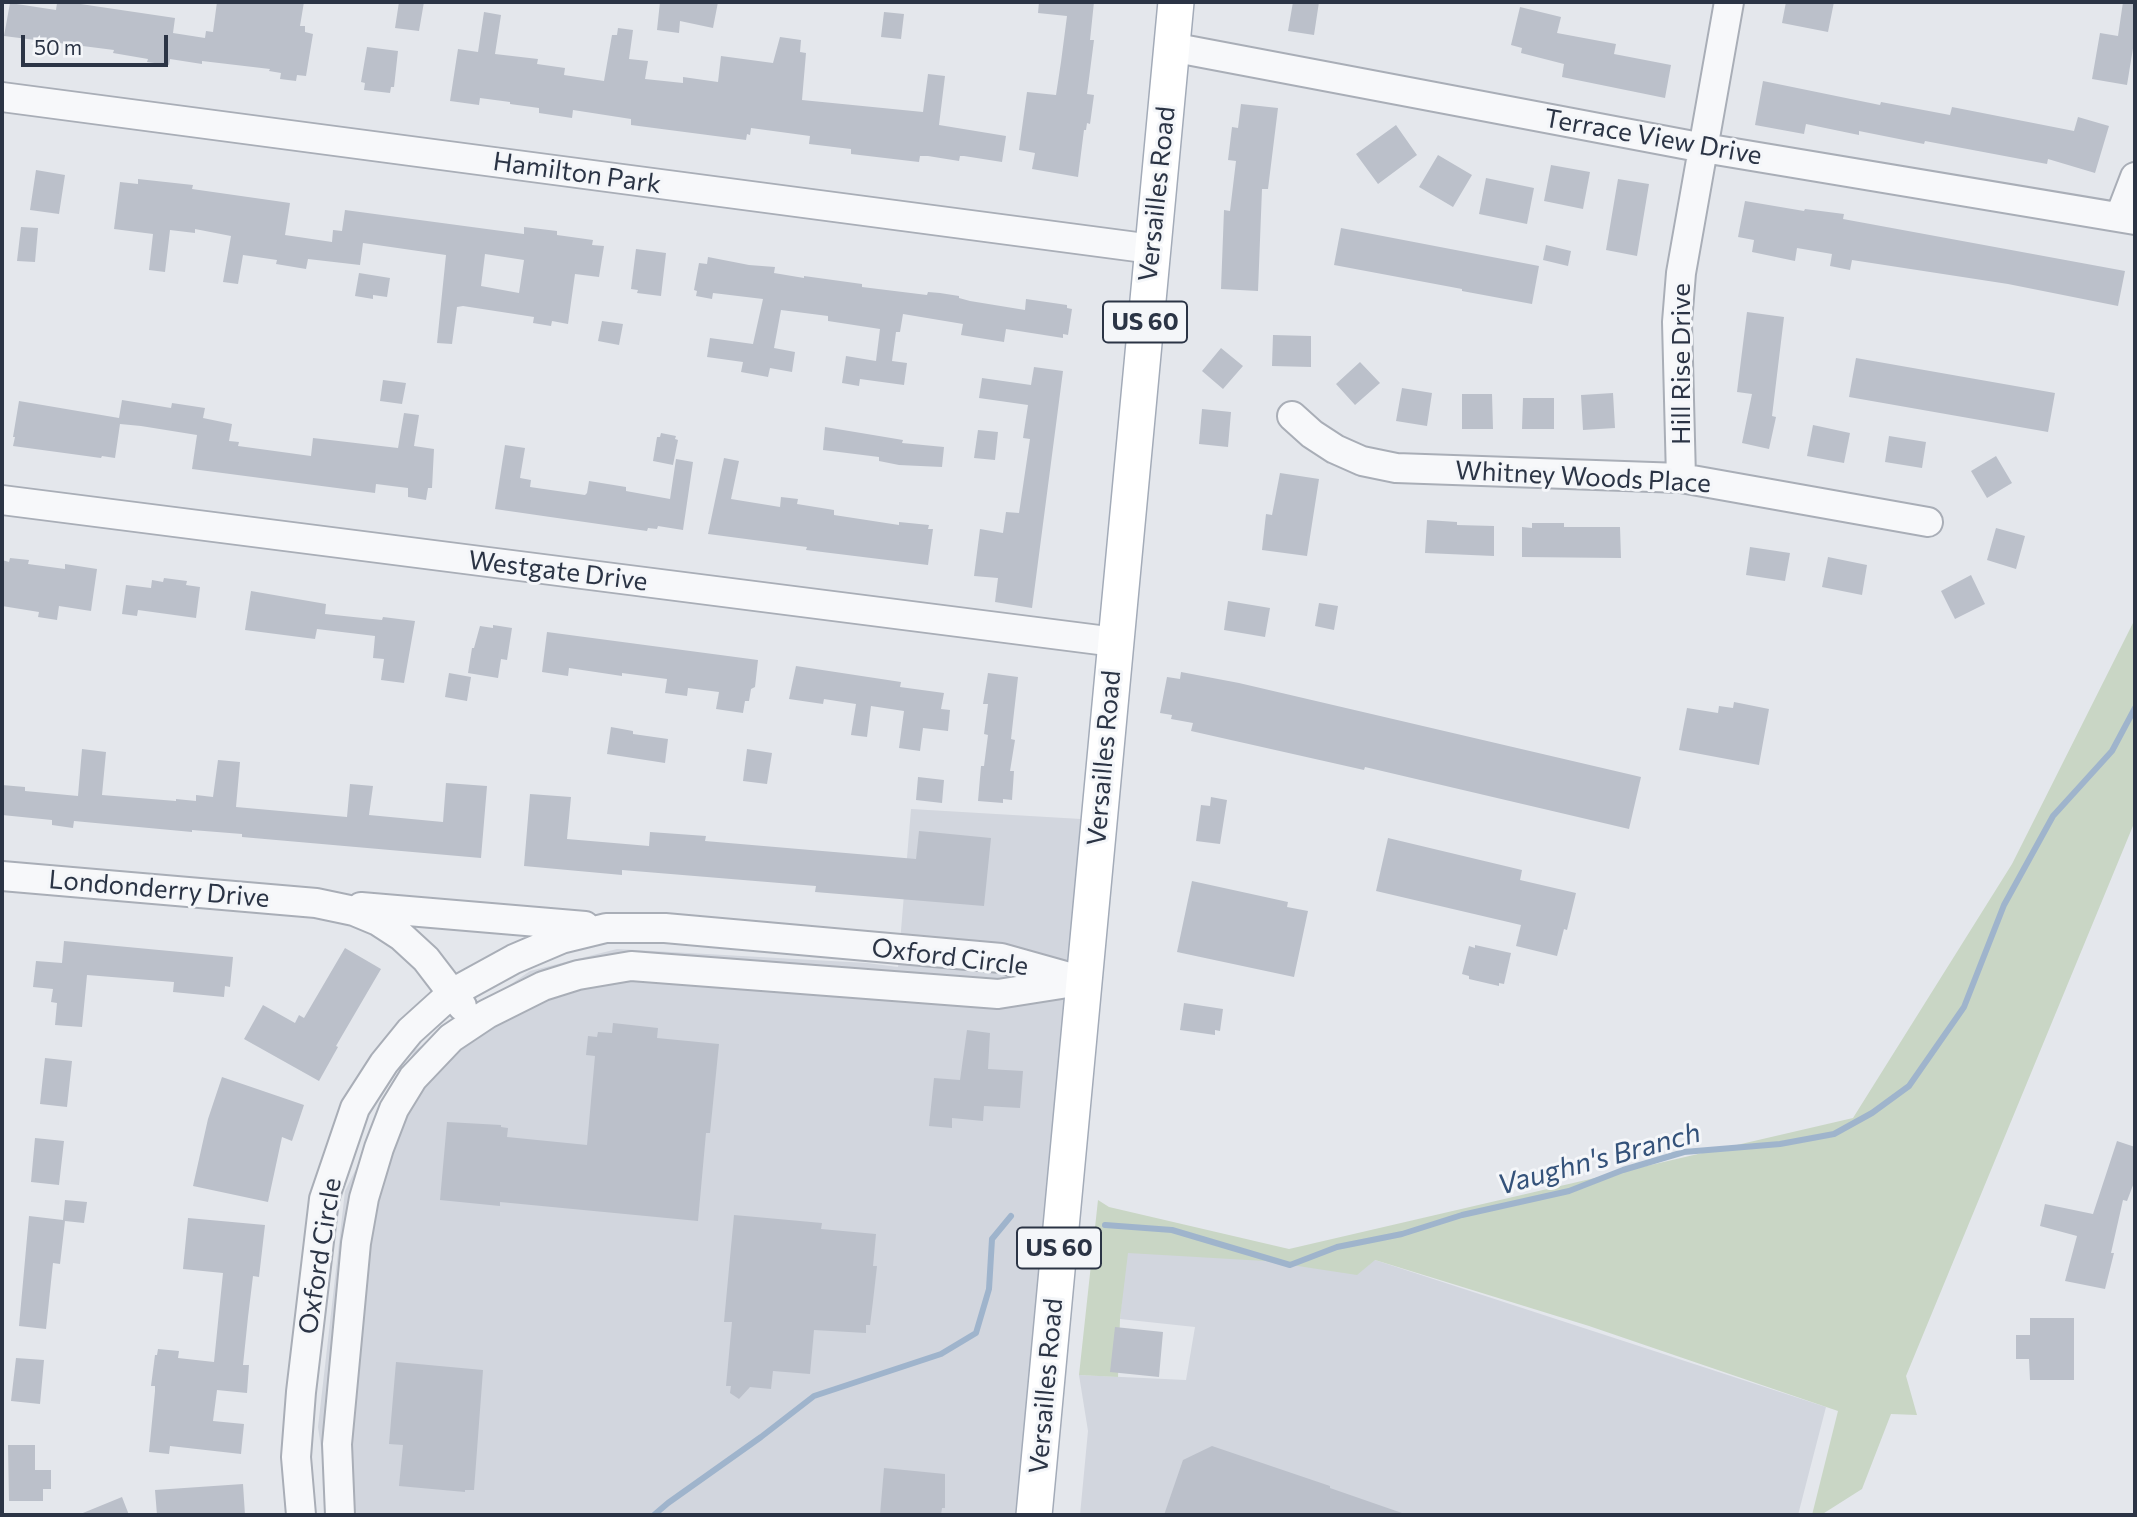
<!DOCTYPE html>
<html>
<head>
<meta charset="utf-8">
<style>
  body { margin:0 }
  #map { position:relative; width:2137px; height:1517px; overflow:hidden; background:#e4e7ec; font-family:Commissioner,sans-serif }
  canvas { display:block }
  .frame { position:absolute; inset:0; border:4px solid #2b3445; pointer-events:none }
  .scale { position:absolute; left:21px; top:35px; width:147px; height:32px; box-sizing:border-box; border:4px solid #2b3445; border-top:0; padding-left:9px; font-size:21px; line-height:24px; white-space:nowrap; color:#2b3445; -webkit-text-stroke:5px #f4f6f9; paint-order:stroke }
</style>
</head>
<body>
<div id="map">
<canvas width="2137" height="1517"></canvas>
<div class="frame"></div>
<div class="scale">50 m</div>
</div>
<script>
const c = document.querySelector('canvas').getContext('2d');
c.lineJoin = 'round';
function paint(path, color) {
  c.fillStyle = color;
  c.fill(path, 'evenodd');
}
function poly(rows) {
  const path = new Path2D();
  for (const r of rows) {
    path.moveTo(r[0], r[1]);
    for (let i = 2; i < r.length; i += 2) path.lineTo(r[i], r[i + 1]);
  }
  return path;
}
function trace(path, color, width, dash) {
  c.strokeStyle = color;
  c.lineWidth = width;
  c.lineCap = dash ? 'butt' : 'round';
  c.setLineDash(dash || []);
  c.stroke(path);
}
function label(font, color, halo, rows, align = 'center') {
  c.font = font + ' Commissioner,sans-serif';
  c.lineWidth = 6;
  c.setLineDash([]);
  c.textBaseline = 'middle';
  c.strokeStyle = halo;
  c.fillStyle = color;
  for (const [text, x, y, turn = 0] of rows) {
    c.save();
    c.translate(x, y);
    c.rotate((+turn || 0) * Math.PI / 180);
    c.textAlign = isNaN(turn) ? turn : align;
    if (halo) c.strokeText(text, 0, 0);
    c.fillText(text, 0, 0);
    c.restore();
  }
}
paint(poly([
  [911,809,1098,820,1035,1515,331,1515,318,1427,345,1191,414,1051,530,971,617,949,867,963,898,967],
  [1127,1240,1375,1260,1826,1407,1798,1515,1080,1515,1088,1431,1079,1375,1186,1380,1195,1327,1120,1319]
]), '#d2d6de');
paint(poly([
  [2135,619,2135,821,1906,1376,1917,1415,1891,1414,1862,1489,1821,1515,1812,1515,1838,1411,1589,1326,1375,1260,1357,1275,1265,1261,1128,1253,1120,1319,1118,1377,1079,1375,1098,1200,1109,1207,1289,1249,1853,1118,2012,864]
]), '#c9d6c5');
trace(poly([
  [1105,1225,1172,1230,1290,1265,1337,1247,1402,1234,1462,1215,1569,1191,1623,1170,1684,1152,1780,1144,1834,1134,1872,1113,1909,1086,1964,1007,2004,905,2053,816,2112,751,2135,708],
  [654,1515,668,1503,761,1437,814,1396,941,1354,976,1333,989,1289,992,1239,1011,1216]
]), '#9fb4cc', 6);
paint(poly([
  [67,2,175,18,173,33,205,38,206,31,213,32,217,2,304,2,300,26,305,26,305,32,313,34,306,76,297,75,296,81,280,79,281,73,269,71,270,69,202,61,202,64,170,59,169,65,147,62,148,59,113,53,114,50,4,36,10,3,56,10,57,3,66,4],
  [399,2,424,2,419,31,395,28],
  [660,2,718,2,713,28,680,21,679,33,657,30],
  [1039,2,1094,2,1090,40,1094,40,1087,94,1094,95,1090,124,1087,123,1086,130,1084,130,1078,177,1032,169,1035,153,1019,150,1027,92,1056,95,1061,62,1067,16,1038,13],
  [1293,2,1319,2,1314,35,1288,31],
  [1786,2,1834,2,1828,32,1782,23],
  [2123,2,2135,2,2135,36,2127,85,2092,79,2100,33,2118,36],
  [1520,7,1561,17,1557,33,1616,44,1614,54,1671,65,1665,98,1562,77,1564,64,1521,53,1522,48,1511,45],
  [484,12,501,15,495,54,538,59,537,64,565,68,564,75,604,81,612,35,617,35,618,28,633,30,629,59,648,61,645,79,683,83,683,77,718,82,721,56,773,63,780,37,801,40,800,52,806,53,802,100,923,112,928,74,945,76,939,125,1006,136,1002,162,964,156,960,156,959,161,928,156,920,156,919,162,851,154,851,149,809,144,810,136,751,128,750,135,747,134,746,140,631,125,631,119,573,110,572,118,539,113,539,108,510,104,510,102,480,98,479,105,450,101,458,49,478,52],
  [884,12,904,14,901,39,881,37],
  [367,47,398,51,394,87,391,87,390,93,364,90,365,83,361,82],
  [1763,81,1880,105,1881,102,1950,115,1952,107,2074,131,2078,117,2109,126,2095,173,2048,159,2047,164,1925,141,1924,144,1859,131,1859,135,1806,124,1804,134,1755,125],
  [1241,104,1278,108,1268,189,1262,189,1258,291,1221,289,1224,210,1230,211,1236,161,1228,160,1232,127,1238,128],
  [1396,125,1417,155,1378,184,1356,154],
  [1438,155,1472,175,1453,207,1419,187],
  [1551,165,1590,172,1583,209,1544,201],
  [36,170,65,175,59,214,30,210],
  [1486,178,1534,188,1527,224,1479,214],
  [138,179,193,185,192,189,290,203,285,235,332,242,333,230,342,231,345,210,524,234,524,227,557,231,557,235,593,240,592,245,604,246,599,277,575,274,568,324,552,321,551,326,533,323,534,317,463,306,457,307,452,344,437,343,446,255,363,243,360,265,308,259,306,269,276,264,277,260,243,255,238,284,223,282,231,236,195,229,195,233,170,230,165,272,149,270,153,234,114,229,120,182,138,184],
  [485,254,524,260,519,293,481,286],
  [1618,179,1649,184,1637,256,1606,250],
  [1745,201,1804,211,1805,209,1844,214,1843,219,2125,271,2118,306,2008,284,1852,260,1850,270,1830,266,1832,254,1797,248,1795,261,1752,252,1754,240,1738,237],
  [21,227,38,228,35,262,17,261],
  [1341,228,1539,266,1532,304,1462,291,1462,289,1334,265],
  [1546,245,1571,251,1568,266,1543,260],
  [636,249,666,253,661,296,637,293,638,290,631,289],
  [708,257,749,265,775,267,774,273,804,278,804,276,862,284,862,287,927,295,928,292,940,293,959,296,959,298,970,301,1025,310,1026,299,1067,305,1067,308,1072,309,1068,335,1063,334,1063,338,1006,329,1004,342,961,335,963,324,903,314,900,332,896,332,892,361,907,363,904,385,860,379,859,386,842,383,846,356,876,361,880,329,828,321,828,316,781,310,774,348,795,352,792,372,770,368,768,377,741,372,743,362,707,357,710,338,753,344,763,299,713,293,712,299,696,296,697,291,694,290,699,263,707,264],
  [359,273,390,278,387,297,373,295,373,299,355,296],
  [1747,312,1784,317,1772,416,1776,417,1769,449,1742,443,1752,394,1737,392],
  [602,321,623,324,619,345,598,341],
  [1273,335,1311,336,1311,367,1272,366],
  [1221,348,1243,366,1223,389,1202,371],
  [1856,358,2055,393,2048,432,1849,397],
  [1360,362,1380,383,1355,405,1336,384],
  [1034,367,1063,371,1032,608,995,602,998,578,974,576,980,529,1003,533,1006,512,1019,513,1030,439,1023,438,1028,405,979,398,982,378,1031,385],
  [383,380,406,383,402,404,380,401],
  [1402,388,1432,393,1427,426,1396,421],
  [1613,393,1615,428,1583,430,1581,395],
  [1462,394,1492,394,1493,429,1462,429],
  [1523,398,1554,398,1554,429,1522,429],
  [122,400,171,408,172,403,205,408,203,418,232,424,229,441,239,442,238,446,311,456,313,438,398,448,404,413,419,415,414,446,434,449,432,488,428,488,426,500,408,497,408,488,376,484,375,493,192,469,197,435,141,426,120,424,115,458,102,456,101,458,13,446,15,437,13,437,19,401,119,418],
  [1202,409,1231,412,1228,447,1199,444],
  [1813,425,1850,433,1844,463,1807,456],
  [825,427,903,440,902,443,944,447,942,467,899,465,879,461,879,457,823,450],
  [978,430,998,432,995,460,974,458],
  [661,433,676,436,675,439,678,440,673,465,653,461,657,437,660,437],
  [1889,436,1926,442,1922,468,1885,462],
  [505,445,525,448,520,478,531,480,530,487,585,495,587,493,589,481,626,487,626,491,670,499,676,459,693,462,683,530,658,526,657,529,648,528,647,531,495,509],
  [1996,456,2012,483,1987,498,1971,471],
  [724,458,739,461,731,499,780,507,781,497,798,499,797,504,834,510,834,515,899,525,899,522,929,525,928,529,933,529,928,565,806,550,807,547,708,534],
  [1280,473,1319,479,1307,556,1262,550,1266,514,1272,515],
  [1427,520,1457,522,1457,525,1494,526,1494,556,1425,553],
  [1532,523,1564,523,1564,527,1620,527,1621,558,1522,557,1522,527,1532,528],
  [1996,528,2025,536,2016,569,1987,560],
  [1750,547,1790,553,1785,581,1746,575],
  [1828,557,1867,565,1862,595,1822,587],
  [10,558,29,560,28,564,65,569,65,564,97,569,91,611,59,606,57,620,38,617,39,612,2,606,2,560,9,562],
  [1971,575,1985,604,1955,619,1941,591],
  [164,578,187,581,186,585,200,587,196,618,138,610,137,616,122,614,126,585,151,588,152,580,163,582],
  [251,591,326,604,325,614,382,620,383,617,415,621,404,683,381,680,384,659,373,658,375,636,317,629,315,639,245,630],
  [1228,601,1270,608,1265,637,1224,630],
  [1319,603,1338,606,1334,630,1315,626],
  [493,625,512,628,507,660,501,659,498,678,468,673,472,648,474,648,480,626,493,628],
  [547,632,758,660,755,687,751,689,749,701,745,701,743,713,716,709,719,692,688,688,687,696,665,693,667,679,622,673,622,676,569,668,568,676,542,672],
  [796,666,901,682,900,687,944,693,941,709,950,710,948,731,923,728,920,751,899,748,904,711,871,706,867,737,851,735,856,704,824,699,823,704,789,699],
  [1181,672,1239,683,1641,777,1629,829,1365,767,1364,770,1191,731,1193,723,1171,719,1172,715,1160,713,1167,677,1180,679],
  [449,673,471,677,467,701,445,697],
  [988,673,1018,677,1011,739,1015,740,1010,771,1014,771,1012,800,1003,799,1003,803,978,801,981,766,984,766,988,735,984,734,988,704,983,704],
  [1734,702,1769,709,1759,765,1679,750,1687,708,1718,713,1719,706,1733,708],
  [611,727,633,731,633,734,668,739,665,763,607,754],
  [82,749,106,752,102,795,176,801,176,799,196,801,196,795,213,797,218,760,240,762,236,807,347,817,350,784,373,786,369,815,443,822,446,783,487,786,481,858,242,837,242,834,192,830,192,832,74,821,73,828,52,825,52,820,2,815,2,785,25,787,25,791,78,796],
  [747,749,772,753,767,784,743,781],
  [918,777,944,780,942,803,916,800],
  [530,794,571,797,567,839,649,846,650,832,706,836,705,841,916,859,919,831,991,838,984,906,815,892,816,886,622,870,622,875,524,866],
  [1211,797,1227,800,1220,844,1196,841,1201,805,1210,806],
  [1388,838,1522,870,1520,880,1576,893,1567,930,1564,929,1557,956,1516,946,1521,925,1376,891],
  [1192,881,1288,902,1287,907,1308,911,1294,977,1177,952],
  [64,941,233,957,230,987,225,986,224,997,173,992,174,982,87,975,82,1027,55,1025,57,1003,51,1002,53,989,33,987,36,961,62,963],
  [1475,945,1511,953,1504,984,1499,983,1499,986,1469,979,1469,976,1462,974,1469,946,1475,948],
  [345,948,381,969,336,1046,338,1047,319,1081,244,1039,263,1005,295,1023,299,1015,304,1018],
  [1184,1003,1223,1009,1220,1031,1215,1030,1215,1035,1180,1030],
  [613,1023,658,1028,657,1038,719,1044,710,1133,706,1133,698,1221,500,1202,500,1206,440,1200,447,1122,501,1125,501,1127,508,1128,507,1137,587,1145,595,1056,586,1055,588,1036,597,1037,598,1032,612,1033],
  [967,1030,990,1033,988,1069,1023,1071,1020,1108,984,1106,983,1121,952,1118,952,1128,929,1126,934,1078,960,1080],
  [45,1058,72,1061,67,1107,40,1104],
  [222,1077,304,1105,292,1141,282,1137,268,1202,193,1186,208,1119],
  [35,1138,64,1141,59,1185,31,1182],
  [2117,1141,2135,1147,2135,1180,2127,1201,2123,1200,2111,1253,2114,1253,2105,1289,2065,1281,2077,1236,2040,1226,2045,1204,2093,1214],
  [65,1200,87,1202,84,1223,65,1221,60,1264,53,1263,46,1329,19,1326,29,1216,63,1220],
  [734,1215,822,1223,821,1229,876,1234,873,1266,877,1266,873,1301,870,1325,866,1325,866,1333,814,1330,810,1374,773,1371,771,1389,750,1387,739,1399,730,1393,731,1386,726,1386,732,1322,724,1322],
  [188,1218,265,1225,259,1277,253,1276,248,1317,243,1365,249,1365,247,1393,217,1390,213,1421,244,1424,241,1454,170,1446,169,1454,149,1452,155,1391,155,1386,151,1386,155,1355,157,1355,158,1349,179,1351,178,1358,214,1362,223,1273,183,1269],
  [2030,1318,2074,1318,2074,1380,2030,1380,2029,1359,2016,1359,2016,1335,2030,1335],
  [1115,1327,1163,1332,1159,1377,1110,1372],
  [16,1358,44,1360,40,1404,11,1401],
  [396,1362,483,1370,474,1490,465,1490,465,1492,399,1486,403,1445,389,1444],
  [8,1445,35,1445,35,1470,51,1470,51,1489,43,1489,43,1501,9,1501],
  [1212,1446,1330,1486,1330,1488,1402,1513,1401,1515,1164,1515,1183,1460],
  [884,1468,945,1474,945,1508,942,1508,941,1515,880,1515],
  [243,1484,245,1515,157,1515,155,1490],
  [122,1497,129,1515,78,1515]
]), '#bbc0ca');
const minor = poly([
  [1171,47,1704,148,2135,220],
  [2,97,1152,249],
  [2120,216,2135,177],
  [1292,416,1312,434,1335,449,1362,461,1396,468,1681,478,1928,522],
  [1681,478,1677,322,1681,273,1729,2],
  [2,500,1115,642],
  [2,876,316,903,354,911,378,921,401,936,426,959,462,1006],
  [361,907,585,926],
  [301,1515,296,1457,301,1392,324,1199,355,1108,384,1063,410,1031,452,993,514,959,561,939,606,928,665,928,1001,958,1083,981],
  [340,1515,337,1444,356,1243,364,1198,379,1148,394,1109,413,1078,451,1038,487,1014,543,986,578,975,631,966,998,994,1074,982]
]);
const major = poly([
  [1034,1515,1176,2]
]);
trace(minor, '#a9aeb7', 32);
trace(major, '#a3abb8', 38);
trace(minor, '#f7f8fa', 28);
trace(major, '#fff', 35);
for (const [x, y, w] of [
  [1145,322,84],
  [1059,1248,84]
]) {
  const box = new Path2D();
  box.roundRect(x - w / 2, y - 20.5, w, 41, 5);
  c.fillStyle = '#f4f6f9';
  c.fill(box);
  trace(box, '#2b3445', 2);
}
label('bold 24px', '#2b3445', null, [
  ["US 60",1145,322],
  ["US 60",1059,1248]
]);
label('26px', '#2b3445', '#f4f6f9', [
  ["Terrace View Drive",1653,137,10],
  ["Hamilton Park",577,173,8],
  ["Versailles Road",1157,194,-84],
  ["Hill Rise Drive",1681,364,-90],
  ["Whitney Woods Place",1583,477,3],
  ["Westgate Drive",558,571,7],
  ["Versailles Road",1104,758,-85],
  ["Londonderry Drive",159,889,5],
  ["Oxford Circle",950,957,7],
  ["Oxford Circle",320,1256,-81],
  ["Versailles Road",1046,1386,-85]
]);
label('italic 28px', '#34527a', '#f4f6f9', [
  ["Vaughn's Branch",1599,1159,-15]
]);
</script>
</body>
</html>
